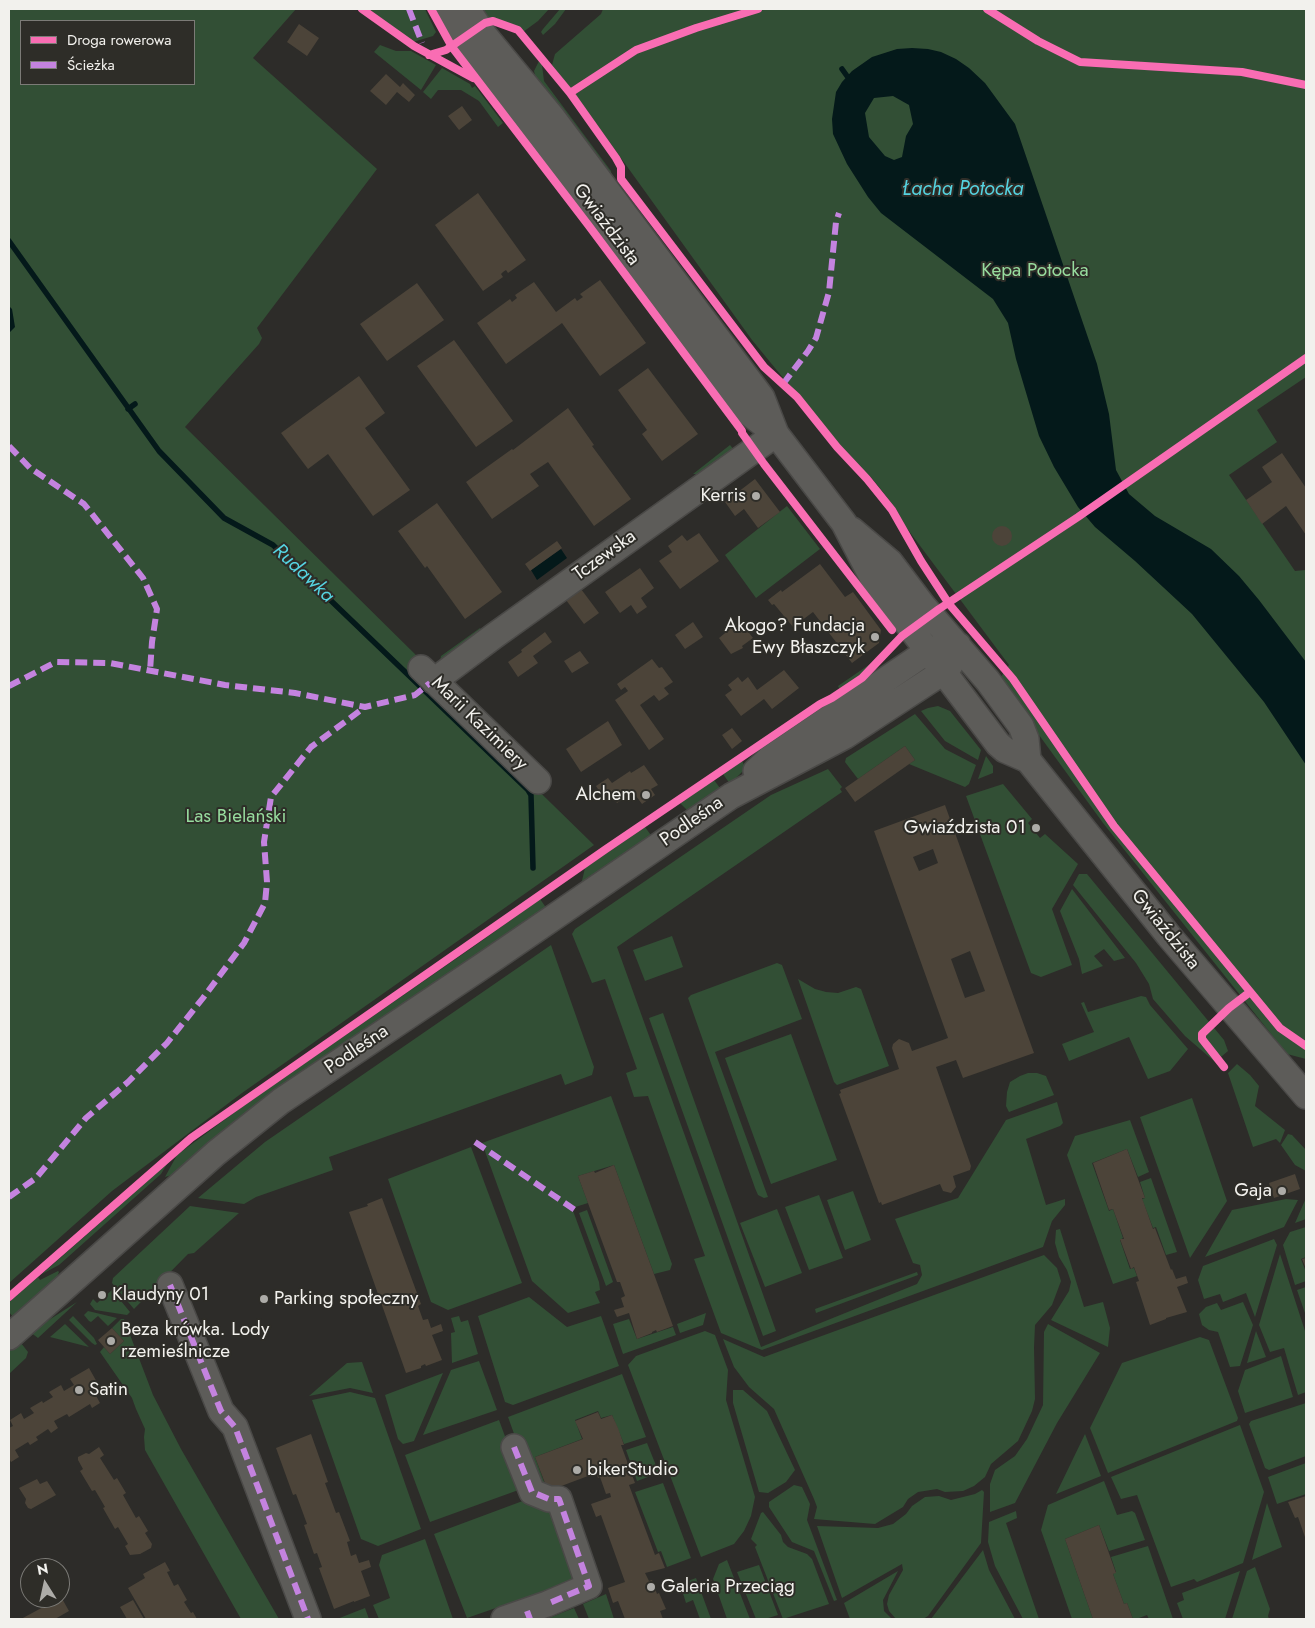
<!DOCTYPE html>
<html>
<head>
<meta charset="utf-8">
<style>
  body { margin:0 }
  #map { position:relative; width:1315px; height:1628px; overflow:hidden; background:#2d2c29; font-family:Jost,sans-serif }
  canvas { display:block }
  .frame { position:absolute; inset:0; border:10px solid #f2f1ed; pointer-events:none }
  .legend { position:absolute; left:20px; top:20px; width:175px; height:65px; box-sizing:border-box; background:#2e2d28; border:1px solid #7c7b77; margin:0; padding:6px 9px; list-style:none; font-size:15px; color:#f2f1ed }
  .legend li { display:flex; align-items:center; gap:10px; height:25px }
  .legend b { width:25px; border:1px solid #7c7b77 }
  .north { position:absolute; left:20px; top:1558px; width:50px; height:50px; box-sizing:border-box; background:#2e2d28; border:1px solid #7c7b77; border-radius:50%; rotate:350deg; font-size:14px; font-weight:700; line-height:20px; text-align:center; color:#f2f1ed }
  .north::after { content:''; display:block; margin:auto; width:18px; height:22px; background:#adaca8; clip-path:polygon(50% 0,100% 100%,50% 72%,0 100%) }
</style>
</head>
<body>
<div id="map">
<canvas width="1315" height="1628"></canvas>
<div class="frame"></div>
<ul class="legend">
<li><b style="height:6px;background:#f96db3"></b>Droga rowerowa</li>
<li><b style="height:6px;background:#c483df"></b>Ścieżka</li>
</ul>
<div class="north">N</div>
</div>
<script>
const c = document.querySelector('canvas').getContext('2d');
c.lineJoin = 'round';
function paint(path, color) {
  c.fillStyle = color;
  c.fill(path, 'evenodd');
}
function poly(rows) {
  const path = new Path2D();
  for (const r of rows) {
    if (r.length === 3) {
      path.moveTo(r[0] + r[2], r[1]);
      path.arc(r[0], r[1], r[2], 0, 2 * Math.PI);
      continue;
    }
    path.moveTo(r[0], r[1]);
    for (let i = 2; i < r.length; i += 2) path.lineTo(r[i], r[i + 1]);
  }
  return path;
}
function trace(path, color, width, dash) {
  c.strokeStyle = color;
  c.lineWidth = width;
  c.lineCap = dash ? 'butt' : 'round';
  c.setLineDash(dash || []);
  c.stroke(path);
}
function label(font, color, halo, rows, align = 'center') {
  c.font = font + ' Jost,sans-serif';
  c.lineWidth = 4;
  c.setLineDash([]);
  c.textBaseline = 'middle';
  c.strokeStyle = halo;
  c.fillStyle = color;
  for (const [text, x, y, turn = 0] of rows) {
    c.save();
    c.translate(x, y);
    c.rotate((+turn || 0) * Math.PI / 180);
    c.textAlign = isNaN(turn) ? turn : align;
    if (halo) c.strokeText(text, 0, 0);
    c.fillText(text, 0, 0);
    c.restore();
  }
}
paint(poly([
  [9,9,296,9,253,58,377,169,257,328,262,338,259,344,185,427,423,662,470,724,594,845,242,1093,112,1191,9,1283],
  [21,21,194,21,194,84,21,84],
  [369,9,425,9,436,32,433,36,413,42],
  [478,9,549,9,538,21,523,32,517,26,494,19,485,20],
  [560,9,566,9,555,24,543,35,541,32,543,29],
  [603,9,1306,9,1306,377,1257,410,1277,442,1229,475,1295,571,1306,570,1306,1059,1287,1054,1103,823,999,680,1009,665,906,527,896,509,883,492,870,476,853,463,752,340,577,97,552,65,555,54,601,14],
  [380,45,396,51,411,51,436,65,421,90,374,52],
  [539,61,542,65,544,81,611,171,612,179,536,79,534,71],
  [442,68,470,84,472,88,475,86,503,123,498,127,479,101,461,90,438,90,431,99,423,92],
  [730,445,735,451,700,474,693,474],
  [787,506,820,549,756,598,725,555],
  [480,628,483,633,440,661,441,656],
  [873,662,864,673,840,690,838,686],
  [938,706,950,711,981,750,978,760,945,741,921,711,928,708],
  [915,714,945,749,976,765,969,784,965,787,909,764,915,760,905,746,858,779,845,762,846,758],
  [986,756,993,766,993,773,978,779],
  [742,761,746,768,730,784,723,774],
  [828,769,842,787,840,789,842,792,617,947,761,1347,917,1284,922,1275,920,1265,913,1263,895,1219,958,1198,1006,1120,1057,1102,1063,1123,1060,1126,1026,1139,1046,1205,1065,1199,1065,1205,1052,1221,1043,1247,762,1350,721,1333,694,1259,705,1256,648,1096,634,1097,626,1073,637,1069,605,979,592,983,572,934,575,929,771,795],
  [714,780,720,788,719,792,689,812,680,803],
  [1003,784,1032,819,1028,823,1040,838,1045,834,1078,864,1052,909,1072,965,1041,977,1031,973,966,796],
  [645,827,653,838,581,885,585,868],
  [1079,874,1087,874,1224,1040,1228,1051,1215,1062,1185,1036,1153,999,1149,984,1136,963,1073,885],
  [1072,889,1125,958,1114,961,1104,949,1094,956,1103,966,1082,974,1079,959,1060,911],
  [540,899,547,909,178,1173,165,1177,177,1155,246,1104,476,945],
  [672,936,683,967,645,981,633,950],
  [551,945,594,1067,592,1075,565,1085,561,1074,329,1157,333,1170,256,1197,244,1204,198,1198,265,1142],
  [777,963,782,965,802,1019,715,1052,768,1197,764,1198,758,1195,755,1188,688,998,691,995],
  [798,979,815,989,826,992,838,993,856,987,861,989,889,1066,837,1085,834,1082],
  [1141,996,1146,997,1150,1005,1188,1049,1170,1071,1148,1079,1129,1037,1069,1061,1062,1044,1094,1032,1081,1003,1084,1002,1088,1012],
  [663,1013,776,1331,763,1336,649,1018],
  [791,1034,837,1160,771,1184,725,1058],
  [1237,1064,1250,1075,1259,1086,1255,1106,1285,1130,1280,1143,1276,1139,1253,1147,1228,1073],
  [1028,1073,1037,1073,1046,1076,1054,1095,1009,1112,1006,1106,1007,1092,1010,1082,1020,1076],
  [611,1096,672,1264,670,1270,654,1274,614,1165,578,1176,588,1203,572,1208,599,1282,600,1290,595,1292,600,1303,568,1313,532,1281,482,1143],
  [1192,1098,1227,1201,1190,1258,1140,1117],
  [1130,1120,1149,1172,1138,1177,1127,1149,1092,1163,1109,1211,1113,1209,1123,1238,1120,1240,1130,1269,1134,1268,1137,1276,1113,1284,1067,1155,1075,1136],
  [1288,1134,1292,1135,1306,1150,1306,1171,1295,1165,1281,1145],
  [471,1147,522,1283,448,1310,431,1302,388,1179],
  [167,1164,161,1174,59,1265,42,1274],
  [1151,1178,1177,1252,1166,1255,1156,1227,1153,1228,1142,1199,1145,1198,1140,1182],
  [853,1191,871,1240,845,1250,827,1200],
  [819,1195,843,1258,809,1270,785,1207],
  [1306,1198,1306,1219,1295,1223],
  [1286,1199,1298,1200,1284,1227,1205,1257,1232,1210],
  [190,1206,239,1213,194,1253,188,1254,134,1309,112,1283,113,1278],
  [777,1209,802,1273,765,1287,740,1223],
  [587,1210,613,1282,606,1286,579,1213],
  [1306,1227,1306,1257,1301,1259,1306,1272,1306,1281,1295,1285,1283,1245,1290,1232],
  [1060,1229,1084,1307,1103,1302,1110,1328,1108,1347,1051,1320,1069,1291,1071,1282,1067,1270,1059,1257,1055,1243,1056,1230],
  [1274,1239,1277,1245,1255,1317,1246,1293,1223,1302,1220,1294,1204,1299,1198,1280,1203,1266],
  [1280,1254,1306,1334,1306,1392,1298,1395,1284,1348,1270,1352,1259,1325],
  [1044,1255,1057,1268,1061,1281,1052,1305,1035,1325,1034,1347,1035,1399,1032,1411,1018,1441,991,1464,985,1477,974,1486,963,1491,945,1492,937,1489,918,1492,908,1499,903,1507,875,1524,814,1519,817,1507,814,1499,774,1409,749,1387,734,1367,723,1339,764,1357],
  [58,1271,59,1272,55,1282,13,1317,9,1312,9,1302,38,1277,40,1280],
  [917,1272,918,1275,816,1313,815,1309],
  [1306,1287,1306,1316,1297,1290],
  [112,1290,130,1312,127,1315,95,1310,90,1304,93,1299,97,1303],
  [529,1297,567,1327,601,1316,619,1366,513,1405,505,1402,478,1316],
  [77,1302,38,1338,30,1332],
  [1243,1302,1253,1325,1240,1366,1230,1367,1218,1332,1209,1330,1202,1325,1199,1314,1206,1307,1217,1303,1221,1310],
  [88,1311,117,1318,108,1326,98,1316,91,1322,89,1321,84,1315],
  [706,1313,703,1325,680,1333,677,1324],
  [73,1316,94,1338,97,1344,95,1345,92,1343,69,1320],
  [459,1316,461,1322,468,1320,478,1354,452,1363,451,1333,455,1332,451,1318],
  [121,1319,124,1319,153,1395,181,1449,279,1619,241,1619,145,1450,144,1437,145,1429,136,1409,132,1398,100,1352,104,1347,110,1354,124,1341,112,1328],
  [629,1319,637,1339,673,1327,676,1335,623,1354,613,1324],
  [65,1324,89,1347,50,1337],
  [1048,1324,1100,1353,1057,1423,1015,1503,990,1512,990,1484,995,1470,1015,1456,1027,1439,1043,1405,1044,1332],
  [705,1331,715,1335,728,1370,726,1400,755,1497,751,1516,744,1531,734,1544,701,1557,628,1365,636,1356],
  [1256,1331,1266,1357,1247,1363],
  [1200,1337,1209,1340,1238,1418,1237,1421,1108,1473,1090,1428,1122,1363],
  [17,1343,21,1343,28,1352,26,1358,9,1374,9,1350],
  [1281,1356,1293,1397,1245,1413,1238,1391,1245,1370],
  [479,1361,497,1410,423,1435,451,1370],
  [362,1362,373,1393,350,1388,309,1396,347,1363],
  [443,1373,414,1441,403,1444,398,1439,385,1395],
  [622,1374,646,1437,624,1444,612,1415,601,1418,598,1411,575,1420,582,1439,535,1457,547,1490,534,1489,508,1417],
  [733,1390,743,1390,767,1411,795,1470,786,1482,768,1493,759,1492,733,1403],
  [350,1392,375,1398,421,1529,378,1546,361,1539,312,1400],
  [1306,1403,1306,1456,1269,1470,1265,1468,1249,1424,1251,1421],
  [499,1420,524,1488,430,1522,405,1455],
  [1240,1425,1264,1492,1243,1563,1197,1582,1194,1579,1171,1587,1137,1495,1121,1499,1111,1477],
  [1085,1434,1101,1476,1056,1494],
  [647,1443,659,1473,637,1481,626,1450],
  [1306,1463,1306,1494,1277,1504,1268,1477],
  [1104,1481,1117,1515,1132,1511,1135,1513,1145,1540,1109,1551,1099,1525,1065,1539,1093,1619,1072,1619,1041,1530,1048,1505],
  [663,1483,691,1558,667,1567,661,1551,658,1552,635,1492],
  [794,1485,802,1487,810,1504,807,1520,837,1600,834,1601,814,1551,792,1542,769,1507,769,1502],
  [982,1490,984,1492,981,1543,928,1616,923,1619,896,1619,889,1611,887,1604,889,1595,903,1570,902,1564,842,1598,817,1526,878,1528,893,1524,906,1514,912,1506,925,1497,939,1496,951,1500,975,1494],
  [528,1499,554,1509,578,1576,568,1583,467,1618,434,1534],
  [1267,1503,1282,1547,1252,1560],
  [1016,1511,1017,1518,1006,1523,1039,1619,1023,1619,995,1566,988,1542,989,1522],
  [763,1512,781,1535,783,1542,788,1547,807,1554,812,1559,829,1604,783,1619,755,1547,757,1545,751,1539,761,1513],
  [425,1539,453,1619,379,1619,373,1605,390,1598,379,1565,382,1555],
  [1148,1546,1173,1619,1149,1619,1147,1615,1139,1618,1139,1619,1133,1619,1127,1603,1124,1604,1113,1574,1116,1572,1111,1557],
  [983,1550,989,1570,1015,1619,931,1619],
  [727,1560,750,1619,727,1619,713,1579,719,1564],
  [759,1565,778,1615,765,1619,756,1619,737,1572],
  [1255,1567,1270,1609,1268,1616,1269,1619,1232,1619,1247,1571],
  [898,1571,883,1600,884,1611,892,1619,850,1619,844,1603],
  [1240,1571,1225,1619,1183,1619,1177,1603,1184,1600,1182,1593],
  [696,1578,711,1619,700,1619,693,1600,686,1603,680,1584],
  [606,1594,614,1619,589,1619,583,1604],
  [365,1608,369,1619,337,1619],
  [574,1608,579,1619,549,1619,549,1618]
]), '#324f35');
paint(poly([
  [912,48,928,49,941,52,956,59,969,68,985,83,1015,124,1097,364,1109,414,1116,470,1129,494,1155,516,1211,549,1239,576,1259,600,1306,662,1306,765,1264,702,1192,614,1135,561,1095,527,1078,507,1054,467,1039,436,1016,359,1008,323,993,299,881,213,868,197,847,164,833,134,832,119,836,92,842,82,852,71,872,57,897,49],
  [893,96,909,105,913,124,906,136,902,157,894,160,885,156,869,137,865,113,874,98],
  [9,306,12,309,15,327,9,333],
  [561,549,567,558,537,580,531,570]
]), '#04191a');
trace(poly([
  [842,69,847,76],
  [9,241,159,451,224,518,273,545,528,790,531,795,533,868],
  [128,409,135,404]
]), '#04191a', 5.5);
paint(poly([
  [299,24,319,38,307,56,287,42],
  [386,74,400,87,403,83,415,95,409,102,397,92,386,105,370,91],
  [462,106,472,120,459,130,448,116],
  [478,193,526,260,508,273,506,270,503,272,501,274,503,277,483,291,435,225],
  [600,280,646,343,600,376,562,323,506,364,477,323,510,299,512,302,517,298,515,295,534,282,556,312,575,298,577,301,583,297,580,294],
  [417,283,444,320,387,361,360,324],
  [454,340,513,421,476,447,417,366],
  [648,368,698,434,662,461,642,434,647,430,618,390],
  [359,376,385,413,365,428,410,490,373,516,328,454,308,469,281,433],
  [568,408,594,445,592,446,631,499,594,526,548,462,530,474,539,486,492,519,466,482,512,449,513,450],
  [1282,453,1306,488,1306,535,1286,506,1262,524,1246,500,1272,482,1262,467],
  [755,479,780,512,758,528,744,509,735,516,725,502],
  [437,503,502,592,465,619,427,566,425,568,398,531],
  [1002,536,10],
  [699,533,719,561,680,589,659,561,672,552,668,546,682,535,687,541],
  [557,541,562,548,530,571,525,564],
  [820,564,845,597,853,592,881,630,879,643,852,663,813,612,793,627,774,604,772,605,768,600,781,590,782,592],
  [640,568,654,588,641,598,647,607,637,614,631,605,620,613,605,592],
  [581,589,599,613,584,624,566,600],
  [740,621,753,638,742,646,743,648,731,654,719,638],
  [693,622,703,637,685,649,675,635],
  [545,632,552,642,533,656,538,663,518,677,508,662,522,652,521,650],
  [580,651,589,663,572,673,564,661],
  [652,659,659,668,662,667,673,682,664,688,669,694,665,697,659,701,654,695,640,705,664,739,649,750,615,700,628,691,625,687,621,690,617,684],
  [784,670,799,688,772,709,764,699,741,716,725,695,732,690,728,685,738,677,742,682,748,677,757,690],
  [608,721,622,745,581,772,566,749],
  [732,728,742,741,732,749,722,735],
  [905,746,915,760,855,802,845,788],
  [644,765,658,785,651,789,655,795,642,804,633,792,617,803,610,793,604,798,596,786,608,778,612,783,630,771,631,773],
  [945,805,1034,1053,963,1078,956,1060,936,1067,971,1166,970,1170,953,1176,956,1187,951,1193,943,1191,940,1184,882,1205,881,1202,879,1203,839,1094,841,1093,840,1090,899,1069,892,1048,893,1044,899,1039,909,1043,912,1051,948,1038,874,831],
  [933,849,938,863,919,871,913,857],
  [970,951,985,991,965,998,951,959],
  [1127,1149,1145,1198,1142,1198,1153,1229,1155,1228,1171,1270,1172,1269,1176,1279,1186,1276,1188,1283,1177,1287,1187,1312,1166,1318,1166,1319,1150,1325,1136,1282,1139,1281,1134,1267,1131,1269,1120,1239,1124,1239,1113,1209,1109,1210,1093,1163],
  [614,1165,673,1326,657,1332,656,1330,652,1332,652,1333,637,1339,629,1313,617,1317,614,1310,624,1307,621,1298,625,1296,620,1282,617,1282,578,1176,594,1171,595,1173],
  [1295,1174,1300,1189,1274,1198,1269,1183],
  [382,1198,421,1304,418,1306,423,1320,428,1319,431,1328,441,1324,443,1331,432,1335,442,1360,426,1366,425,1364,421,1366,421,1368,406,1373,349,1212,368,1206,367,1204],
  [1306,1258,1306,1269,1302,1259],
  [112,1328,124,1341,110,1354,98,1340],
  [89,1368,98,1384,92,1388,100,1403,92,1408,90,1404,69,1417,67,1414,54,1421,58,1428,51,1433,48,1429,36,1437,38,1440,30,1445,28,1442,15,1450,19,1457,11,1462,9,1458,9,1428,13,1426,10,1420,21,1413,24,1419,34,1413,30,1408,42,1401,43,1403,53,1397,49,1392,61,1385,64,1391,74,1385,70,1379],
  [598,1412,601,1419,612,1415,618,1428,624,1445,621,1445,635,1483,629,1485,655,1555,659,1553,665,1568,645,1573,649,1581,652,1580,657,1594,659,1593,666,1609,660,1611,663,1619,625,1619,618,1601,613,1603,608,1588,625,1582,601,1515,596,1517,591,1504,611,1497,610,1493,606,1494,600,1477,598,1478,596,1473,548,1491,535,1457,583,1439,575,1421],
  [311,1434,328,1482,325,1483,336,1513,339,1512,350,1541,347,1542,351,1556,356,1554,359,1563,369,1560,371,1567,361,1571,370,1596,354,1602,354,1601,334,1609,319,1568,322,1567,317,1553,314,1554,304,1525,307,1524,296,1494,293,1495,276,1448],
  [99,1447,104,1455,100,1458,114,1480,117,1478,126,1493,123,1495,136,1518,139,1516,148,1531,145,1533,152,1544,151,1548,140,1554,130,1555,125,1546,128,1544,118,1527,115,1529,103,1508,105,1507,95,1490,92,1491,80,1471,83,1469,78,1460,78,1457,86,1453,89,1454],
  [37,1479,40,1484,47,1481,56,1495,31,1509,28,1508,25,1503,26,1499,19,1488],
  [1306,1496,1306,1540,1298,1517,1295,1518,1288,1502],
  [1099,1525,1116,1573,1113,1574,1124,1604,1127,1603,1133,1619,1093,1619,1065,1539],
  [165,1562,170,1571,167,1572,174,1586,178,1584,187,1600,184,1602,191,1613,193,1612,197,1619,146,1619,128,1588,145,1578,143,1574],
  [60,1595,69,1611,55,1619,21,1619,60,1598],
  [133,1600,144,1619,127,1619,120,1607]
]), '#4c4439');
const minor = poly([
  [445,9,463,39,573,181,745,410,776,434,844,523,872,577,998,744,1005,750,1028,760,1169,936,1306,1096],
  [467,9,485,36,552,117,762,398,776,434],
  [852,530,890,562,924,607,988,681,1021,726,1026,739,1028,760],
  [421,668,538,781],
  [434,681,494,636,776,434],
  [756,771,770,758,928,651,944,646],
  [170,1285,221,1411,235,1427,308,1619],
  [9,1337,216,1153,281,1101,484,965,731,796,845,736,943,672,950,665,955,656,958,645],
  [504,1619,547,1604,589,1586,559,1499,549,1499,532,1492,514,1447]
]);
trace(minor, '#4a4947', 28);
trace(minor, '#5d5c59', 25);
trace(poly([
  [409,9,422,43],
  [783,384,808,351,816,338,829,292,836,222,839,213],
  [9,446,30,468,84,504,143,578,157,609,152,642,150,671],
  [9,686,56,662,110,663,225,685,295,693,365,707,415,695,430,683],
  [475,1142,575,1210],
  [9,1197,36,1178,86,1118,128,1082,167,1043,203,998,244,943,265,903,267,882,264,842,271,797,311,747,365,707],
  [170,1285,221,1411,235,1427,308,1619],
  [514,1447,532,1492,549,1499,559,1499,589,1586,547,1604],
  [527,1611,530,1619]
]), '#c483df', 6, [12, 6]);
trace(poly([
  [362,9,414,46,473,78],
  [431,9,452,47,589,226,742,431,742,433,764,464,892,630],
  [987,9,1038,41,1080,62,1242,72,1306,85],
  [429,55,446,50,485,23,493,21,518,30,570,93,636,50,696,28,758,9],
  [570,93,616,158,621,167,621,179,764,367,797,397,837,447,867,479,892,510,921,561,949,604,1013,679,1114,826,1280,1028,1306,1046],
  [1224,1067,1202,1039,1202,1034,1229,1008,1250,992],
  [9,1297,191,1138,606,849,820,704,832,698,862,678,902,636,939,609,1078,517,1306,358]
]), '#f96db3', 8);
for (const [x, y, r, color] of [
  [756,496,5,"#adaca8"],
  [875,637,5,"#adaca8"],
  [646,795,5,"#adaca8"],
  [1036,828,5,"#adaca8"],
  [1282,1191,5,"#adaca8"],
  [102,1295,5,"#adaca8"],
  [264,1299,5,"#adaca8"],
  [111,1341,5,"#adaca8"],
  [79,1390,5,"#adaca8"],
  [577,1470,5,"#adaca8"],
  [651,1587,5,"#adaca8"]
]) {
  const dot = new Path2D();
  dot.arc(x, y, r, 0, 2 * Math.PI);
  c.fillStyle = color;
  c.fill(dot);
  trace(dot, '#2e2d28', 2);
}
label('19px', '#f2f1ed', '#2e2d28', [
  ["Gwiaździsta",606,225,53],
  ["Tczewska",605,556,-36],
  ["Marii Kazimiery",479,724,44],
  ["Podleśna",692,822,-35],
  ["Gwiaździsta",1165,930,51],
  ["Podleśna",357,1050,-34]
]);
label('19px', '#97dc9e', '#2e2d28', [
  ["Kępa Potocka",1035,271],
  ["Las Bielański",236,817]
]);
label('19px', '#f2f1ed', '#2e2d28', [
  ["Kerris",746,496,"right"],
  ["Akogo? Fundacja",865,626,"right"],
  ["Ewy Błaszczyk",865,648,"right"],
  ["Alchem",636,795,"right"],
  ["Gwiaździsta 01",1026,828,"right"],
  ["Gaja",1272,1191,"right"],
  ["Klaudyny 01",112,1295],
  ["Parking społeczny",274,1299],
  ["Beza krówka. Lody",121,1330],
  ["rzemieślnicze",121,1352],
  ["Satin",89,1390],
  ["bikerStudio",587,1470],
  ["Galeria Przeciąg",661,1587]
], 'left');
label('italic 20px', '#55d3e0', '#2e2d28', [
  ["Łacha Potocka",963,190],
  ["Rudawka",303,574,43]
]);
</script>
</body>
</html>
